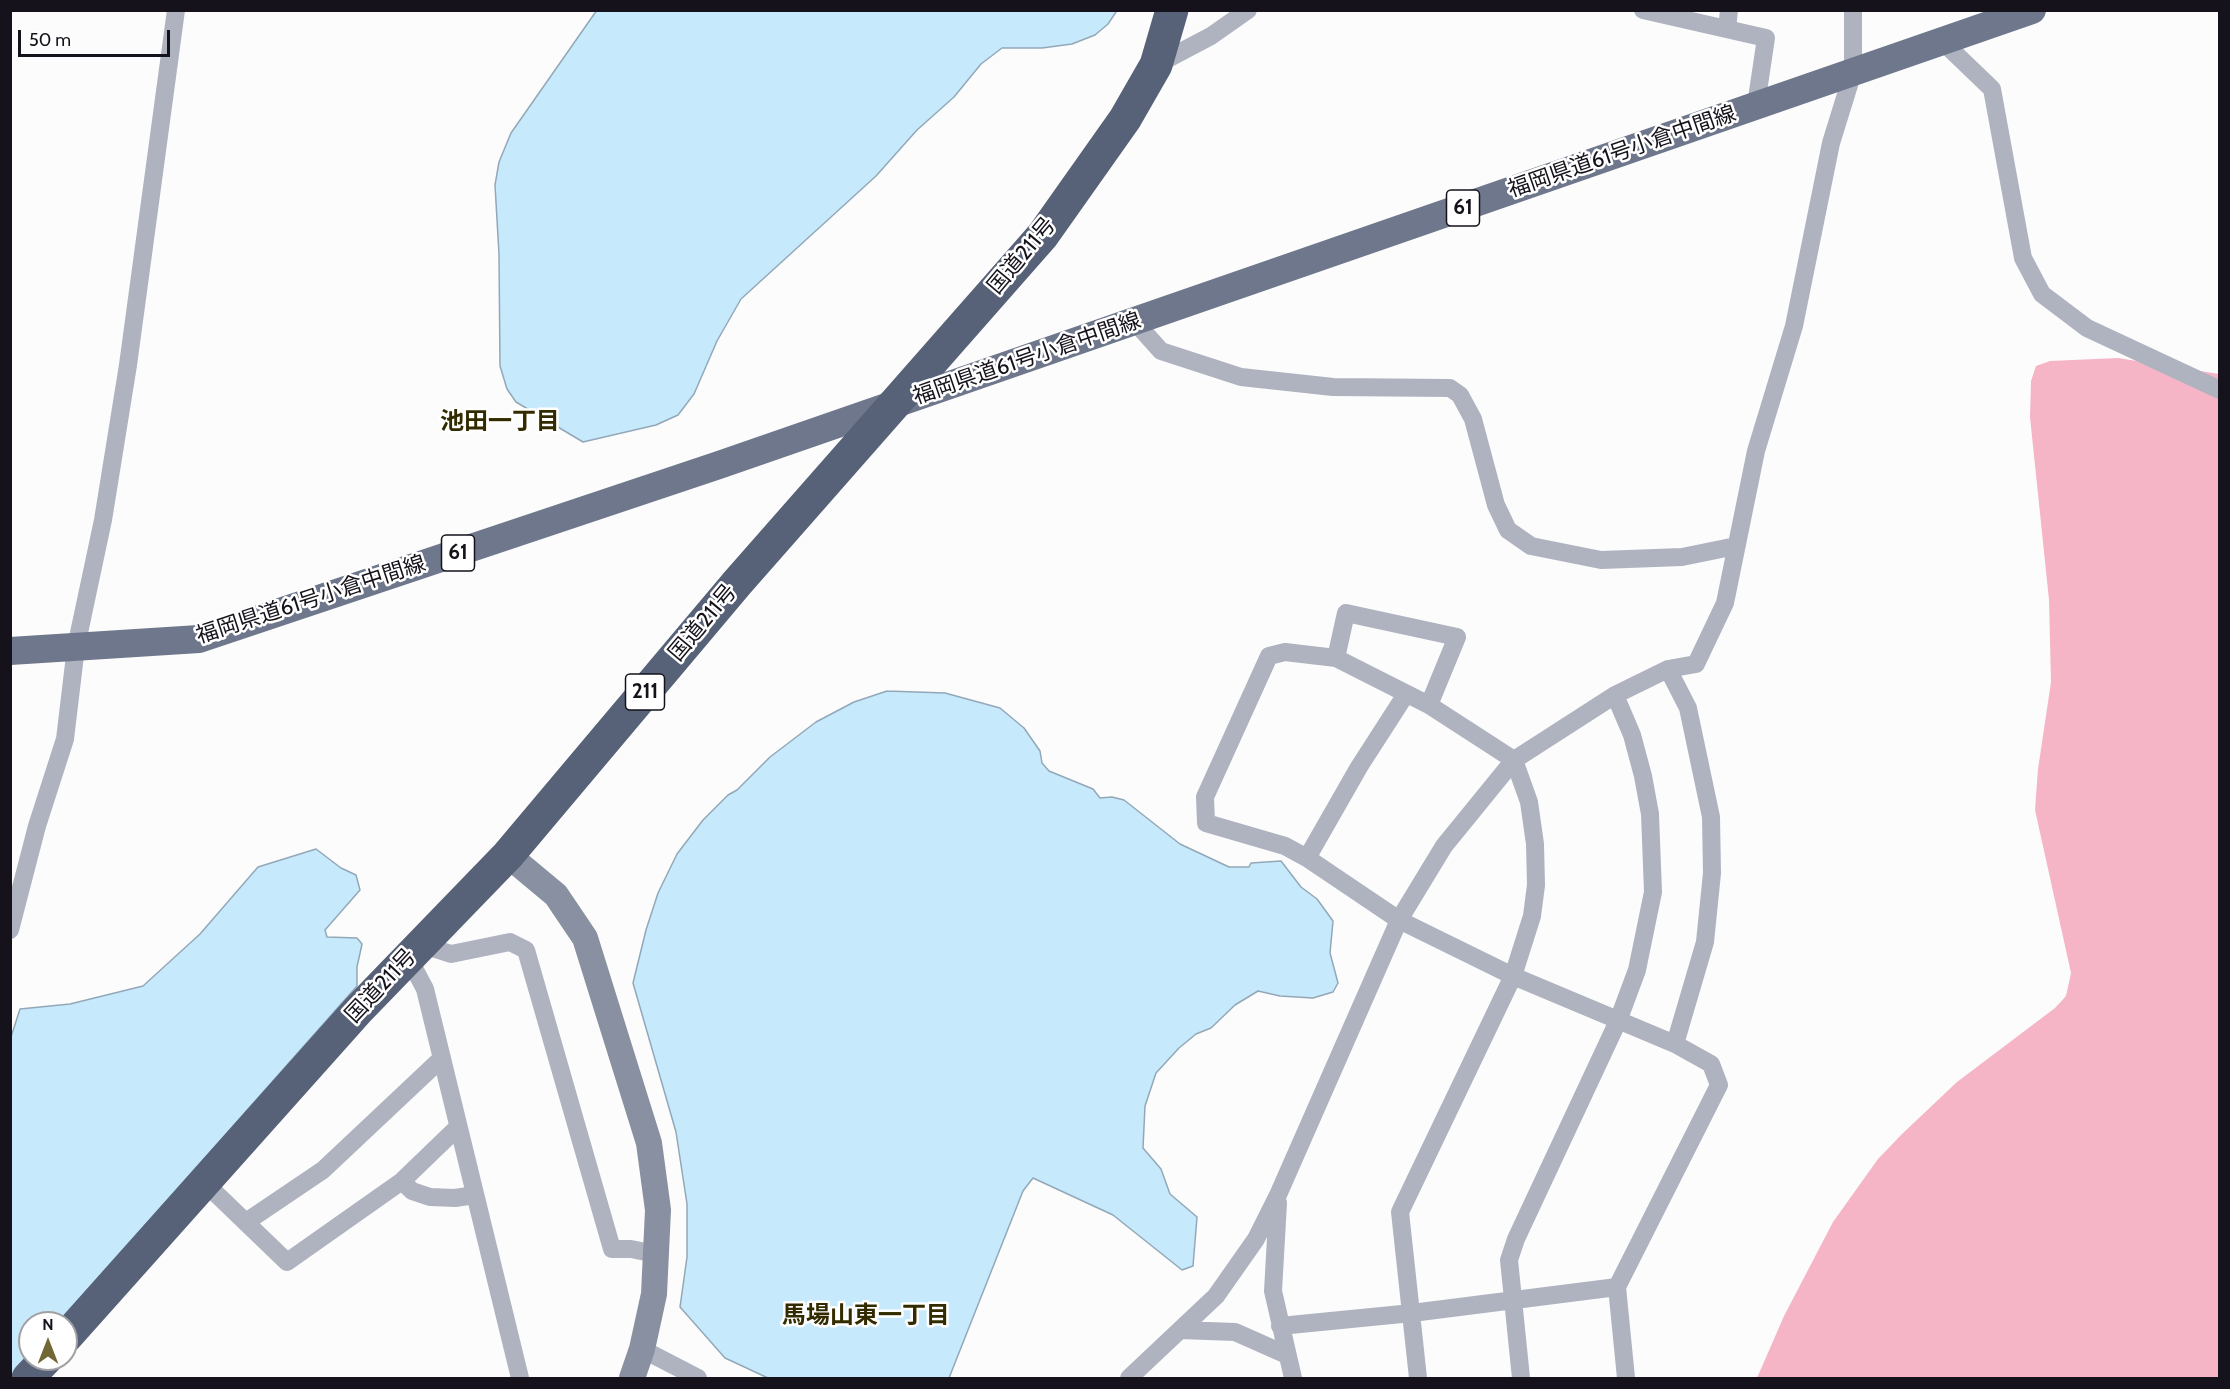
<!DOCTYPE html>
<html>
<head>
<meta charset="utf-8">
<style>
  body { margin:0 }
  #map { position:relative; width:2230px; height:1389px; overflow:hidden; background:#fcfcfc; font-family:Cabin,sans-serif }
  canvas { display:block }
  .frame { position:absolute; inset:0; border:12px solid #15121b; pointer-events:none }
  .north { position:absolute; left:18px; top:1311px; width:60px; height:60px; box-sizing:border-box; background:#fff; border:2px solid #a1a0a4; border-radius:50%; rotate:0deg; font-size:16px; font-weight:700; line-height:24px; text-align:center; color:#15121b }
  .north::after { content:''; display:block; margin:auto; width:21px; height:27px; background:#726835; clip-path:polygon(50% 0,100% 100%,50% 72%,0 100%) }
  .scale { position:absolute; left:18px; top:30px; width:152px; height:27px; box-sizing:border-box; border:3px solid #15121b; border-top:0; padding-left:8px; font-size:18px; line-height:21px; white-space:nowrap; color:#15121b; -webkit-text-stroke:4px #fff; paint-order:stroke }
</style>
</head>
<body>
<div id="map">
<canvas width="2230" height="1389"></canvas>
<div class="frame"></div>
<div class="north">N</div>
<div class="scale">50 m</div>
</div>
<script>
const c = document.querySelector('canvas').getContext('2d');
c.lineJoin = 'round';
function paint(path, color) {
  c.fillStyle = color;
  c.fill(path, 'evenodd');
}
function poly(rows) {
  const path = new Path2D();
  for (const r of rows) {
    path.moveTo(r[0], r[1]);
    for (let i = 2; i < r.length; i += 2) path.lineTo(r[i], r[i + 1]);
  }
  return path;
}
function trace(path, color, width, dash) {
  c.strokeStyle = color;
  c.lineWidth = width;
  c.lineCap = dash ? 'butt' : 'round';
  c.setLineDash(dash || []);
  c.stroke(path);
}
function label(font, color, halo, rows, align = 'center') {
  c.font = font + ' Cabin,"Noto Sans JP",sans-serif';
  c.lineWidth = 5;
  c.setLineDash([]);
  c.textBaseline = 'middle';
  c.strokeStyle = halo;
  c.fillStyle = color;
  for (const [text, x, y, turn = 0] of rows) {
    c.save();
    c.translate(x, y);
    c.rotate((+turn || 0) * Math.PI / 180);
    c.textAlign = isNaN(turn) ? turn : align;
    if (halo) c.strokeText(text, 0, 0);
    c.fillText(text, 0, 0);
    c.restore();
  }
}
paint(poly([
  [2118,358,2219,374,2219,1378,1757,1378,1784,1316,1833,1222,1878,1159,1902,1134,1957,1082,2055,1008,2066,996,2071,973,2035,810,2038,769,2051,682,2049,600,2030,417,2031,381,2036,366,2050,361]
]), '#f6b5c6');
const water = poly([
  [597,10,1116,10,1116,12,1108,24,1095,35,1072,44,1042,48,1002,48,981,64,954,97,917,130,876,176,741,299,717,341,694,394,678,415,656,425,583,442,516,402,507,389,500,366,499,254,495,185,499,162,511,133,597,10],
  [887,691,945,693,1000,708,1024,728,1040,751,1042,763,1049,771,1093,789,1100,798,1112,797,1124,800,1180,844,1229,867,1249,867,1251,863,1281,861,1301,887,1317,899,1333,921,1330,953,1338,983,1333,992,1313,998,1280,996,1258,991,1235,1005,1211,1028,1196,1034,1179,1048,1156,1073,1145,1106,1143,1148,1161,1169,1170,1194,1197,1217,1193,1266,1182,1270,1113,1215,1033,1178,1023,1191,949,1378,768,1378,725,1358,680,1307,687,1257,687,1204,676,1132,633,983,646,930,658,893,677,854,703,820,728,795,737,790,770,757,816,722,854,702,887,691],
  [316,849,341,868,356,875,360,890,325,930,327,937,357,938,362,944,357,967,357,986,59,1323,30,1323,30,1356,11,1378,10,1040,20,1009,70,1004,143,986,200,934,258,867,316,849]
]);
paint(water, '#c7e9fc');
trace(water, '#92a8b8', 1.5);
trace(poly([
  [1643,10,1766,38,1756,105],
  [1727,29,1729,10],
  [1942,41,1992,89,2023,258,2042,294,2087,328,2220,390],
  [1156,65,1211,36,1248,10],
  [1135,322,1161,351,1241,377,1333,387,1450,388,1460,395,1473,419,1496,505,1508,530,1531,546,1601,560,1682,557,1736,546],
  [1336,658,1346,613,1457,637,1429,705],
  [1668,669,1688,708,1711,817,1712,873,1705,942,1675,1044],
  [1307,858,1359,767,1406,694],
  [10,930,37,826,65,739,76,647,103,520,128,365,176,10],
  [420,944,451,954,510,942,526,950,612,1249,631,1249,656,1254],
  [408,957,425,989,520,1378],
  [402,1181,412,1191,430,1197,455,1198,475,1195],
  [205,1183,287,1262,402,1181,458,1127],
  [1278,1203,1273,1291,1293,1378],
  [246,1222,323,1170,442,1058],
  [1280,1326,1412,1313,1617,1287],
  [1180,1330,1235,1332,1287,1355],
  [642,1349,698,1378],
  [1129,1378,1216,1296,1256,1239,1278,1195,1399,920,1444,846,1514,760,1615,695,1668,669,1696,664,1725,603,1756,451,1794,326,1831,143,1853,72,1853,10],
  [1418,1378,1400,1212,1513,976,1532,916,1536,885,1535,844,1529,802,1514,760,1429,705,1336,658,1285,652,1269,656,1205,797,1206,823,1285,846,1307,858,1399,920,1513,976,1675,1044,1711,1064,1719,1085,1617,1287,1626,1378],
  [1521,1378,1509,1260,1516,1239,1618,1021,1637,970,1653,892,1650,814,1643,776,1632,735,1615,695]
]), '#aeb3bf', 18);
trace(poly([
  [508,855,556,895,585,938,649,1143,658,1210,654,1294,642,1349,632,1378]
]), '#8890a1', 26);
trace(poly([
  [10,651,199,639,719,465,2032,10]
]), '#6e778b', 28);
trace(poly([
  [66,1337,358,1010,508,855,737,583,1043,235,1125,119,1156,65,1172,10],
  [28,1378,46,1359]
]), '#576278', 33);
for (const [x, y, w] of [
  [1463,208,33],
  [458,553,33],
  [645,692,39]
]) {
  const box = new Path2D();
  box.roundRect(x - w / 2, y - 18, w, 36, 4.5);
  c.fillStyle = '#fff';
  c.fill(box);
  trace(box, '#15121b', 1.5);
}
label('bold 21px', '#15121b', null, [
  ["61",1463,208],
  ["61",458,553],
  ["211",645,692]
]);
label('22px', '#15121b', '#fff', [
  ["福岡県道61号小倉中間線",1622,152,-19],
  ["国道211号",1022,256,-50],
  ["福岡県道61号小倉中間線",1027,359,-19],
  ["福岡県道61号小倉中間線",311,600,-18],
  ["国道211号",703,623,-50],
  ["国道211号",381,986,-47]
]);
label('bold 24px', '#332b00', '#fff', [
  ["池田一丁目",500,422],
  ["馬場山東一丁目",866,1316]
]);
</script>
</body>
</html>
